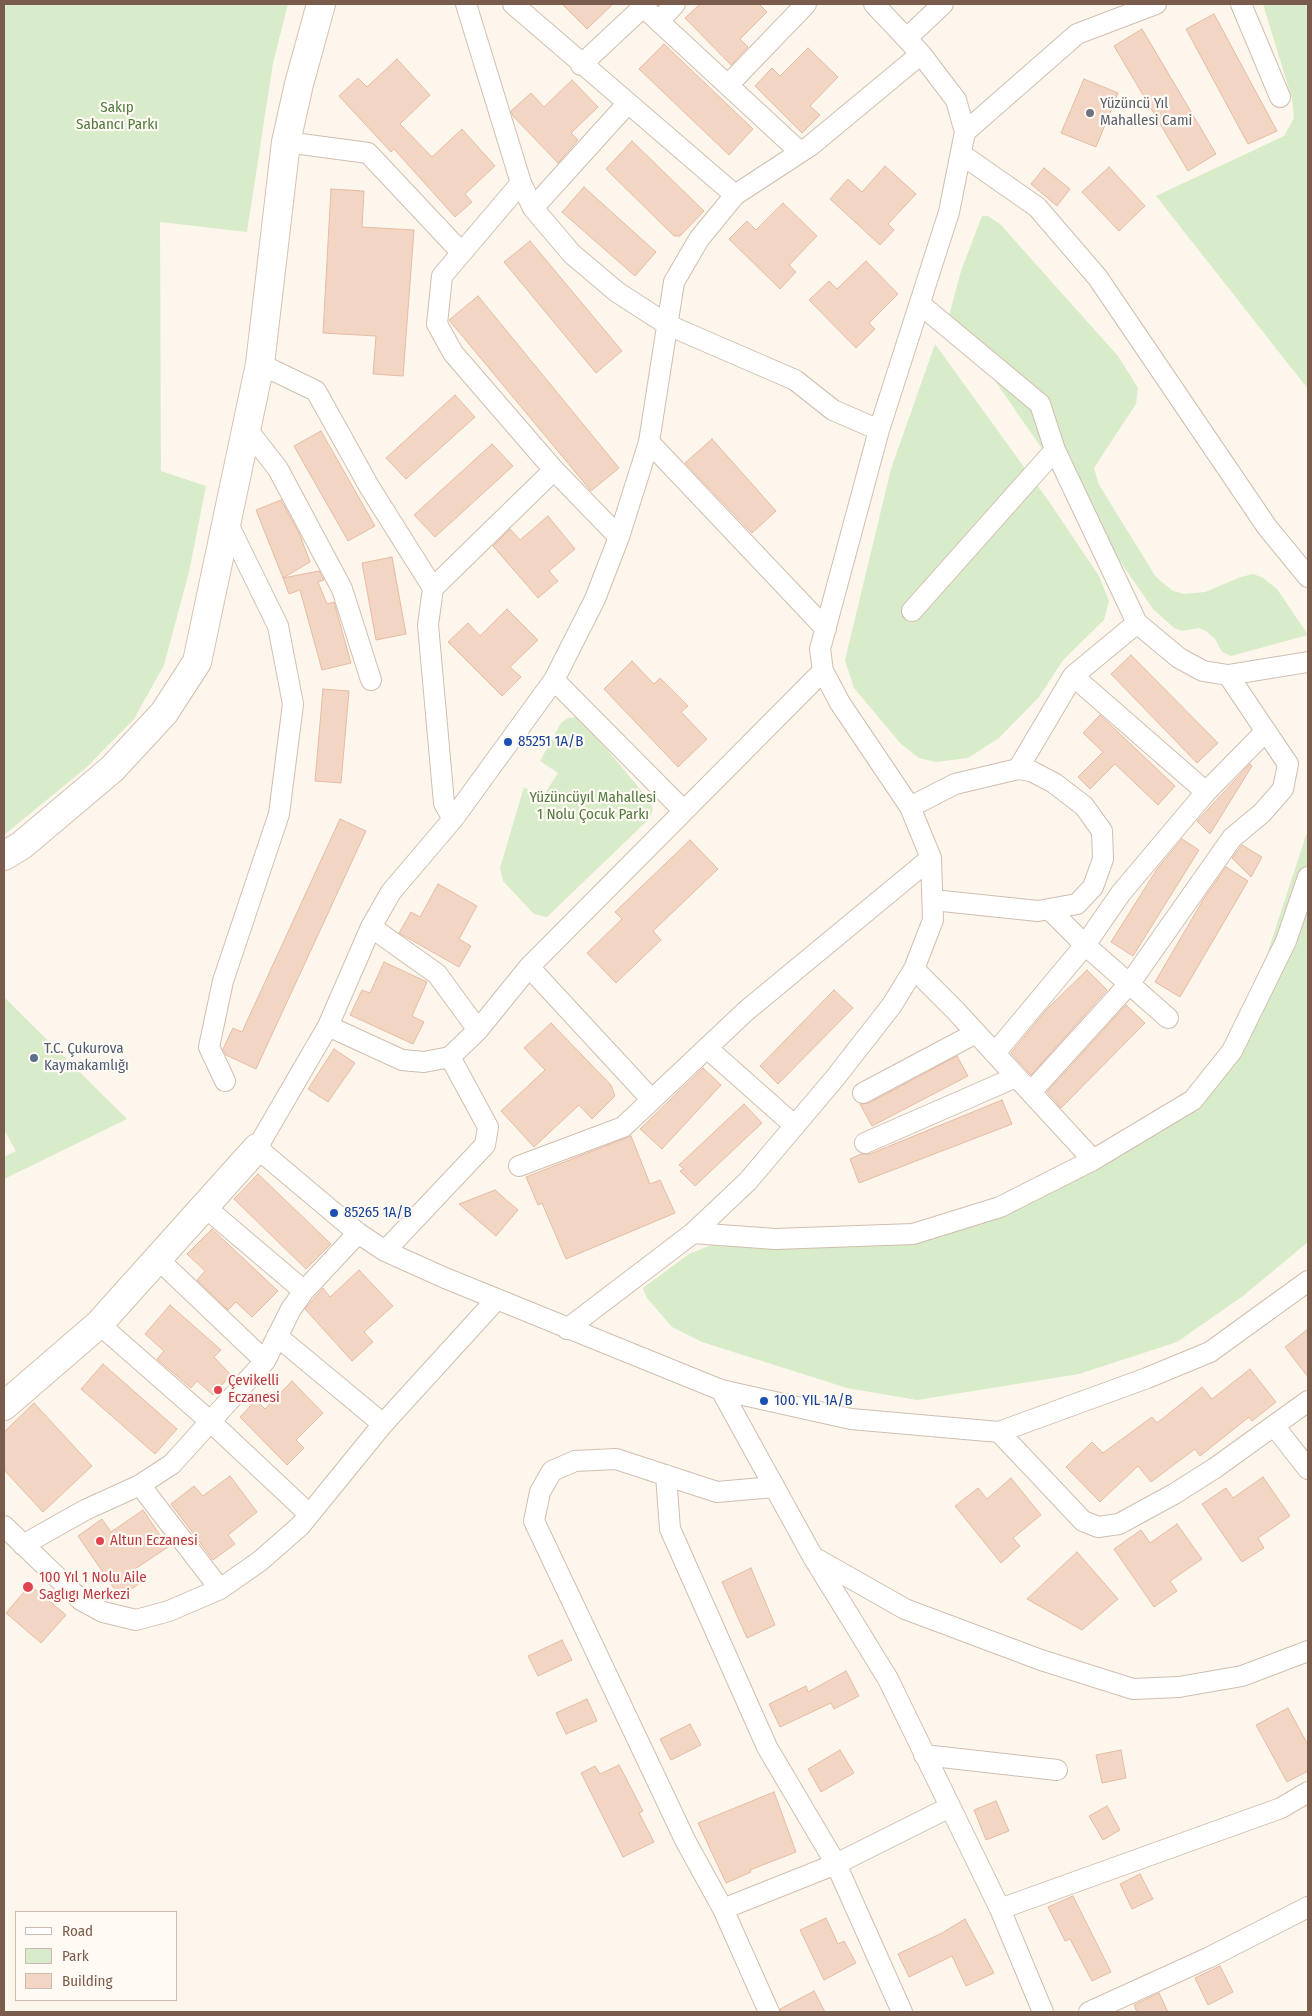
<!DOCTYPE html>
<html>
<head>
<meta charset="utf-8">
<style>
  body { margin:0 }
  #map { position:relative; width:1312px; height:2016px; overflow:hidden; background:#fdf6ec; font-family:"Fira Sans Condensed",sans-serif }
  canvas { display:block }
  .frame { position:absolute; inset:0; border:5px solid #7a5c4d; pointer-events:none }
  .legend { position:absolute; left:15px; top:1911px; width:162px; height:90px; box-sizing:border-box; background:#fffaf3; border:1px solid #cabbb1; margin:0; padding:6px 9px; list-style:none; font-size:15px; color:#7a5c4d }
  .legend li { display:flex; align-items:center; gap:10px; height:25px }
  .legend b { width:25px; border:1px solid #cabbb1 }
</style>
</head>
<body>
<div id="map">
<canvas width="1312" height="2016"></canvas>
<div class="frame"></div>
<ul class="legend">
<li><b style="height:6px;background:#fff"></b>Road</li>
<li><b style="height:14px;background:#d8ecc9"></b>Park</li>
<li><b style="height:14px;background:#f3d5c3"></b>Building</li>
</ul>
</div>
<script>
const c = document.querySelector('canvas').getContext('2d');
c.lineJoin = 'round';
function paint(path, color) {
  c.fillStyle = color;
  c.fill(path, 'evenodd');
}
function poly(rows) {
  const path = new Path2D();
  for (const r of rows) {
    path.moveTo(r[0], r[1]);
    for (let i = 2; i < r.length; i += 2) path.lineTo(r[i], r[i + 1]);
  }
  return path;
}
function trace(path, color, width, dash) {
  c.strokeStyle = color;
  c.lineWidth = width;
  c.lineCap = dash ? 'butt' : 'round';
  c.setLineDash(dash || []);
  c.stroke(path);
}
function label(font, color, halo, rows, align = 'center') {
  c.font = font + ' "Fira Sans Condensed",sans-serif';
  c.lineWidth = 4.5;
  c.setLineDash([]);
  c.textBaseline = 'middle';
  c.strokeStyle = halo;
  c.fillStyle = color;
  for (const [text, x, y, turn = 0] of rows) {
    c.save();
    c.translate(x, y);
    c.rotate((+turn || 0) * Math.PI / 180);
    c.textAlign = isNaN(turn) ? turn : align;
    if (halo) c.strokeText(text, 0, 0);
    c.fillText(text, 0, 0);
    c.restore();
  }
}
paint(poly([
  [4,4,288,4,273,63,247,232,160,222,161,471,206,486,189,572,164,665,134,719,87,767,4,835],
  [1263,4,1308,4,1308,389,1156,196,1284,136,1294,118,1292,99],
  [982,216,988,216,1000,224,1118,356,1138,388,1136,404,1094,468,1099,485,1156,577,1173,591,1184,594,1205,592,1241,577,1253,574,1263,578,1277,589,1308,635,1231,656,1222,652,1215,639,1206,631,1199,628,1182,631,1174,628,1153,609,991,375,947,323,961,271],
  [935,344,1050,503,1099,576,1109,601,1104,620,1063,660,1039,697,999,738,968,758,936,762,919,758,901,744,854,688,845,660,891,469],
  [576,717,583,721,650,801,653,810,649,819,547,917,534,914,503,881,500,868,524,787,542,798,558,773,540,761,561,723,568,718],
  [1308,829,1308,1242,1243,1296,1177,1342,1079,1374,917,1400,847,1388,702,1342,672,1327,647,1298,643,1288,689,1254,721,1241,956,1224,1156,1114,1195,1084,1221,1053,1256,988],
  [4,997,127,1119,4,1179,4,1157,16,1151,4,1130]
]), '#d8ecc9');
const building = poly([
  [562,4,613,4,587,29,562,4],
  [700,4,759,4,767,12,740,39,748,47,731,65,685,18,700,4],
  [1214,14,1277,131,1248,144,1186,29,1214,14],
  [1142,29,1216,154,1188,171,1114,46,1142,29],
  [664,44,753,129,729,155,639,69,664,44],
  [808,48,838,77,810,106,820,115,802,133,755,86,772,68,780,76,808,48],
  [397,59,430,95,400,124,432,157,462,129,495,166,465,194,472,202,455,217,394,149,391,152,339,96,358,78,367,87,397,59],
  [1084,79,1118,93,1096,147,1061,133,1084,79],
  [572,80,598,107,571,133,578,140,558,163,513,116,511,111,531,93,544,107,572,80],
  [632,141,704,211,680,236,674,236,606,169,632,141],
  [885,166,916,194,888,224,894,230,880,245,830,199,848,179,862,192,885,166],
  [1109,167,1145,206,1119,231,1082,192,1109,167],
  [1044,168,1070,189,1057,206,1031,184,1044,168],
  [584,187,656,252,635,276,562,212,584,187],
  [331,189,364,191,362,227,414,230,403,376,373,374,376,336,323,333,331,189],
  [783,203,817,236,789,265,796,272,780,289,729,239,747,221,756,230,783,203],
  [530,241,622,351,596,373,504,262,530,241],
  [866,261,898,294,869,323,875,329,856,348,809,300,829,281,837,289,866,261],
  [478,296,619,468,591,491,449,320,478,296],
  [455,395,475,417,406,479,386,458,455,395],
  [321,431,375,526,348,541,294,446,321,431],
  [712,439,776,511,752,533,685,463,712,439],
  [492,444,513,466,435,537,414,515,492,444],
  [281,500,300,535,310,562,283,578,256,510,281,500],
  [548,516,575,549,549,571,558,581,538,598,493,546,510,529,520,540,548,516],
  [392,557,406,634,376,640,362,563,392,557],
  [319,571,324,580,318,582,327,604,334,602,351,663,322,670,300,590,289,594,283,578,319,571],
  [507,609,538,640,510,667,521,677,502,696,448,642,468,623,480,636,507,609],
  [1131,655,1218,743,1197,763,1111,674,1131,655],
  [632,661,654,684,660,678,688,706,681,712,707,739,678,767,604,689,632,661],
  [323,689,349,691,341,783,315,781,323,689],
  [1100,715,1175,786,1158,805,1115,764,1090,789,1078,777,1103,752,1083,733,1100,715],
  [1250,764,1252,766,1210,834,1197,821,1250,764],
  [340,819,366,831,256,1069,226,1055,223,1049,233,1028,242,1032,340,819],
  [1182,839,1199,850,1133,956,1111,942,1157,869,1182,839],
  [690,840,718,869,653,931,661,940,616,983,587,953,622,919,615,912,690,840],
  [1242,845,1262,857,1251,877,1232,858,1242,845],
  [1226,867,1248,881,1180,997,1155,982,1203,900,1226,867],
  [438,884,477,906,459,939,471,946,459,967,399,933,411,912,420,917,438,884],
  [384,962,427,982,412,1016,424,1022,413,1044,350,1015,362,990,370,993,384,962],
  [1087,970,1107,990,1031,1075,1011,1053,1047,1009,1087,970],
  [834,990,853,1008,778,1084,760,1066,834,990],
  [1126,1005,1145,1023,1061,1108,1047,1092,1126,1005],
  [551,1023,611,1085,615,1096,592,1119,579,1105,534,1147,501,1111,545,1070,524,1048,551,1023],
  [334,1049,355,1063,328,1102,308,1089,334,1049],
  [957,1056,968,1076,872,1126,860,1104,869,1103,957,1056],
  [703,1068,721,1085,662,1149,640,1129,703,1068],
  [1002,1100,1012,1124,859,1183,850,1159,861,1154,870,1154,1002,1100],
  [744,1104,762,1123,695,1186,680,1171,684,1169,679,1165,744,1104],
  [631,1136,650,1184,660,1180,675,1213,566,1259,542,1203,538,1205,526,1177,631,1136],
  [258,1174,331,1244,306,1269,234,1199,258,1174],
  [495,1190,518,1210,496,1236,459,1204,495,1190],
  [212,1229,278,1291,252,1317,236,1302,228,1310,197,1280,205,1271,187,1254,212,1229],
  [359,1270,393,1306,364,1332,373,1342,352,1361,305,1309,323,1288,330,1297,359,1270],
  [170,1305,221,1350,214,1357,231,1375,213,1395,197,1381,191,1388,157,1359,164,1351,145,1334,170,1305],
  [1308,1329,1308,1377,1285,1347,1308,1329],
  [103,1364,177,1429,155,1454,81,1389,103,1364],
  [1250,1369,1276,1402,1252,1421,1249,1417,1200,1456,1195,1449,1151,1482,1138,1466,1100,1502,1066,1467,1092,1442,1103,1453,1152,1417,1157,1423,1202,1387,1212,1399,1250,1369],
  [292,1381,323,1413,296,1440,304,1448,287,1465,240,1417,256,1400,265,1409,292,1381],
  [34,1403,92,1466,43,1512,4,1470,4,1432,34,1403],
  [230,1476,257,1512,228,1535,235,1544,213,1560,171,1504,194,1486,203,1496,230,1476],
  [1263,1477,1290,1516,1258,1538,1264,1548,1242,1562,1202,1504,1226,1488,1233,1498,1263,1477],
  [1011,1478,1041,1515,1013,1538,1020,1546,1001,1563,955,1506,978,1488,987,1499,1011,1478],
  [143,1510,168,1547,135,1569,143,1581,120,1597,78,1536,102,1519,111,1532,143,1510],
  [1177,1524,1202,1559,1170,1581,1177,1591,1154,1607,1114,1549,1141,1530,1150,1543,1177,1524],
  [1077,1552,1118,1599,1082,1630,1027,1599,1077,1552],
  [751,1568,775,1625,747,1638,722,1582,751,1568],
  [30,1585,66,1615,41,1643,6,1613,30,1585],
  [562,1640,572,1660,538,1676,528,1656,562,1640],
  [846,1671,859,1696,834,1709,831,1703,780,1727,769,1704,806,1686,808,1692,846,1671],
  [587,1699,597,1721,566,1734,556,1713,587,1699],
  [1288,1708,1308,1745,1308,1771,1287,1782,1256,1725,1288,1708],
  [690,1724,701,1745,671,1760,660,1739,690,1724],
  [840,1750,854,1773,821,1792,808,1769,840,1750],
  [1121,1750,1126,1778,1102,1783,1096,1755,1121,1750],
  [619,1765,643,1811,639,1813,654,1842,623,1857,581,1773,595,1766,600,1774,619,1765],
  [774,1792,796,1852,750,1870,751,1872,726,1883,698,1823,774,1792],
  [996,1801,1009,1831,986,1840,974,1810,996,1801],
  [1107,1806,1120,1830,1103,1840,1089,1816,1107,1806],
  [1140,1874,1153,1899,1132,1909,1120,1884,1140,1874],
  [1073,1896,1111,1972,1092,1981,1070,1939,1065,1941,1048,1907,1073,1896],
  [826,1918,838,1944,844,1941,856,1963,824,1980,800,1930,826,1918],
  [965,1919,994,1973,966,1986,952,1956,909,1977,898,1954,942,1933,965,1919],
  [1220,1966,1233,1992,1208,2005,1195,1978,1220,1966],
  [814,1991,825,2012,781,2012,780,2009,814,1991],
  [1159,1993,1168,2012,1137,2012,1134,2005,1159,1993]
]);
paint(building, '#f3d5c3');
trace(building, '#e6bba3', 1);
const street = poly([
  [466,4,521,183,533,208,572,254,617,292,668,325,795,380,833,410,879,430],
  [513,4,735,195],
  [640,4,800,152],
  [1241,4,1280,97],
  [660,20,675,4],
  [907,38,943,4],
  [921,54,810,146,735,195,699,239,674,282,649,442,619,537,595,599,554,680,453,819,391,892,371,927,328,1026,257,1148,358,1233,385,1251,445,1278,721,1390,851,1419,999,1432,1147,1378,1210,1352,1308,1281],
  [581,65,643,7],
  [729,84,806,4],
  [965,132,1077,34,1156,4],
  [286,142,368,153,461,252],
  [961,154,1037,207,1098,278,1267,527,1308,577],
  [521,183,442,276,437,324,453,353,554,470,619,537],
  [533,208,628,103],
  [920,304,1040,404,1055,450,1137,623],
  [260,364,316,391,370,488,433,588],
  [246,428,278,469,342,589,371,680],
  [649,442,826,629],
  [912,611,1055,450],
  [1073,676,1206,792],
  [554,680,684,811],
  [1018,769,1073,676,1137,623,1179,658,1203,671,1228,675,1308,662],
  [910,807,955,784,1018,769,1031,771,1054,783,1084,806,1102,831,1103,859,1093,887,1077,904,1038,911,933,900],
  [453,819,444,803,428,625,433,588,554,470],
  [1049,909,1085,945,1168,1018],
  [371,927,437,974,478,1030],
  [529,967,652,1100],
  [914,969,955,1010,1093,1160],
  [328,1026,402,1060,424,1062,450,1057,478,1030,529,967,823,671],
  [707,1048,795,1126],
  [995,1053,1085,945,1121,893,1206,792,1266,731],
  [225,1081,209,1047,223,981,279,814,293,704,278,626,228,524],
  [1031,1092,1130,983,1232,838,1262,813,1283,789,1288,764,1228,675],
  [863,1093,976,1033],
  [865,1143,1016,1077],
  [519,1166,623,1127,746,1011,931,858],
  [205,1207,304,1291],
  [693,1233,775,1239,913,1234,1000,1207,1093,1160,1193,1100,1232,1051,1286,941,1308,877],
  [385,1251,485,1145,488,1127,450,1057],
  [159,1260,265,1361],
  [99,1324,212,1423,309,1514],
  [567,1329,693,1233,748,1181,835,1078,892,1005,914,969,933,920,931,858,910,807,840,703,823,671,820,649,879,430,949,212,965,132,956,100,921,54,874,4],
  [277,1336,383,1424],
  [721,1390,813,1557,888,1679,1000,1909,1043,2012],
  [1275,1427,1308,1469],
  [999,1432,1083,1521,1098,1527,1119,1524,1174,1494,1215,1468,1308,1401],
  [666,1475,670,1529,767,1747,836,1864,902,2012],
  [140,1485,220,1589],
  [4,1526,81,1600,103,1612,136,1620,169,1611,220,1589,260,1561,300,1526,383,1424,496,1300],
  [23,1545,85,1510,140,1485,172,1464,265,1361,291,1309,304,1291,358,1233],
  [815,1558,905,1609,1041,1660,1133,1689,1179,1687,1242,1676,1308,1651],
  [924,1755,1057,1770],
  [723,1909,836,1864,950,1807],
  [1000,1909,1281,1808,1308,1792],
  [769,2012,723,1909,686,1842,534,1521,540,1492,552,1471,575,1461,616,1459,717,1492,774,1487],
  [1089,2012,1210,1957,1308,1907]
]);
const secondary = poly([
  [4,856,22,845,112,769,164,713,197,662,260,364,286,142,299,84,321,4],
  [4,1406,99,1324,257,1148]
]);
trace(street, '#d1beb0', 22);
trace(secondary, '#d6c0b0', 30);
trace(street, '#fff', 20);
trace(secondary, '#fff', 28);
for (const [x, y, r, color] of [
  [1090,113,5,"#6b7280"],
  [508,742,5,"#1a4fb4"],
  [34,1058,5,"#5c6f8a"],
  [334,1213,5,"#1a4fb4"],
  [218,1390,5,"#e0444e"],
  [764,1401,5,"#1a4fb4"],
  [100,1541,5,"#e0444e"],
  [28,1587,6,"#e0444e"]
]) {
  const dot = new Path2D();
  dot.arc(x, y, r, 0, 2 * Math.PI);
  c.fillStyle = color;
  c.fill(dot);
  trace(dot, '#fffaf3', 2);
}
label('15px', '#5b616d', '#fffaf3', [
  ["Yüzüncü Yıl",1100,104],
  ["Mahallesi Cami",1100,121]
], 'left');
label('15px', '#537a41', '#fffaf3', [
  ["Sakıp",117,108],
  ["Sabancı Parkı",117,125],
  ["Yüzüncüyıl Mahallesi",593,798],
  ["1 Nolu Çocuk Parkı",593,815]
]);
label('15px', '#164399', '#fffaf3', [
  ["85251 1A/B",518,742],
  ["85265 1A/B",344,1213],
  ["100. YIL 1A/B",774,1401]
], 'left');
label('15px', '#4e5e75', '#fffaf3', [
  ["T.C. Çukurova",44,1049],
  ["Kaymakamlığı",44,1066]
], 'left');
label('15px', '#be3a42', '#fffaf3', [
  ["Çevikelli",228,1381],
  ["Eczanesi",228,1398],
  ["Altun Eczanesi",110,1541],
  ["100 Yıl 1 Nolu Aile",39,1578],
  ["Saglıgı Merkezi",39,1595]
], 'left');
</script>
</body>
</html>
